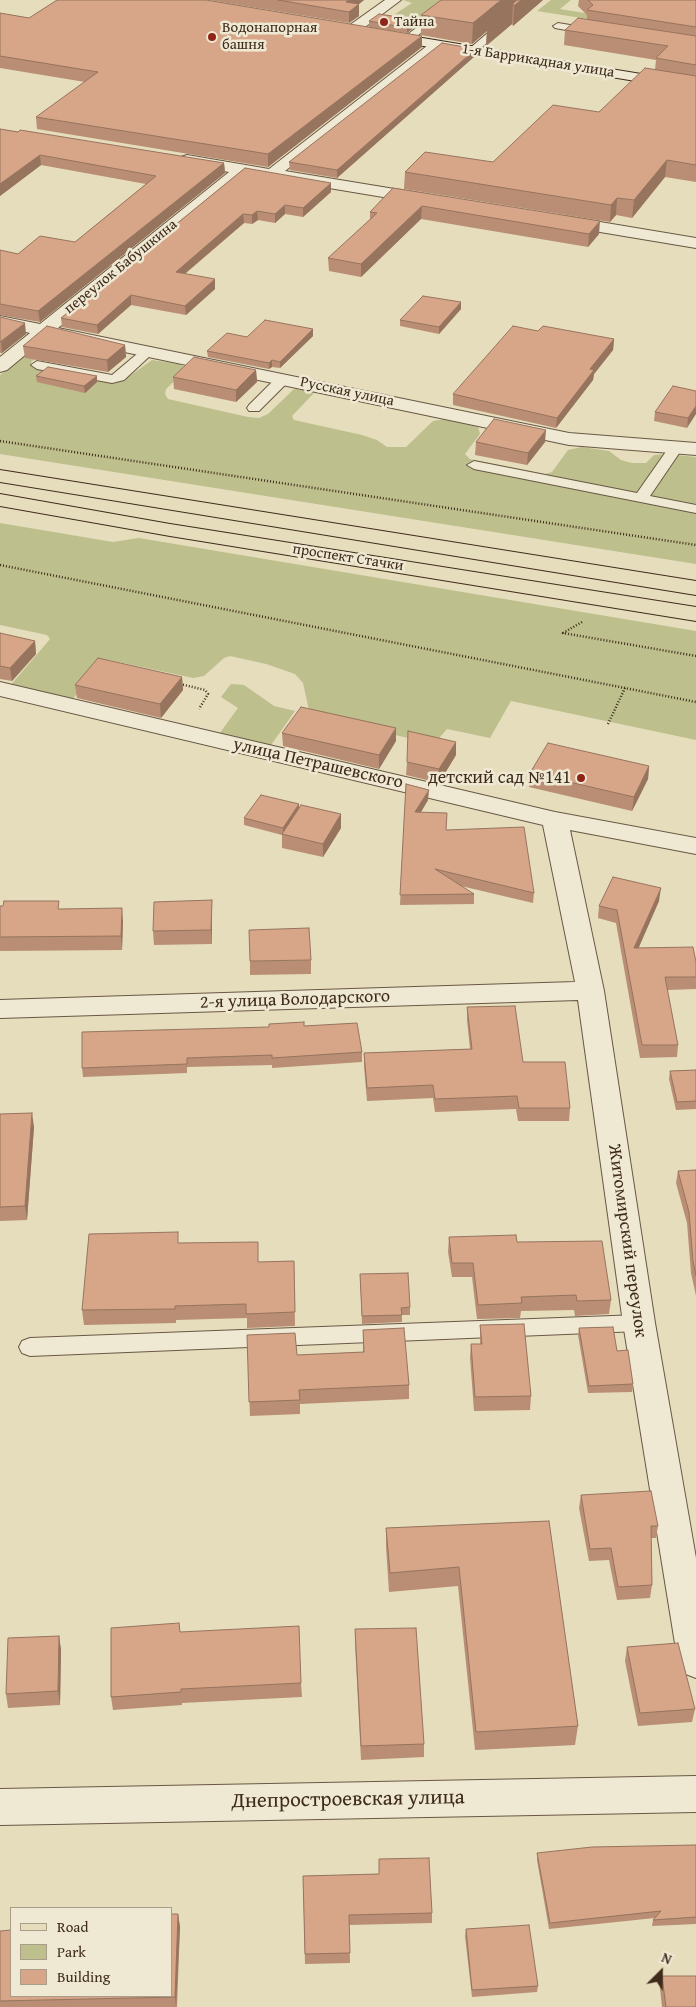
<!DOCTYPE html>
<html>
<head>
<meta charset="utf-8">
<style>
  body { margin:0 }
  #map { position:relative; width:696px; height:2007px; overflow:hidden; background:#e6ddbd; font-family:"Gentium Book Plus",serif }
  canvas { display:block }
  .legend { position:absolute; left:10px; top:1907px; width:162px; height:90px; box-sizing:border-box; background:#efe9d4; border:1px solid #a99d8a; margin:0; padding:6px 9px; list-style:none; font-size:15px; color:#3f2b1b }
  .legend li { display:flex; align-items:center; gap:10px; height:25px }
  .legend b { width:25px; border:1px solid #a99d8a }
  .north { position:absolute; left:636px; top:1947px; width:50px; height:50px; -webkit-text-stroke:4px #efe9d4; paint-order:stroke; rotate:23deg; font-size:14px; font-weight:700; line-height:20px; text-align:center; color:#3f2b1b }
  .north::after { content:''; display:block; margin:auto; width:18px; height:22px; background:#3f2b1b; clip-path:polygon(50% 0,100% 100%,50% 72%,0 100%) }
</style>
</head>
<body>
<div id="map">
<canvas width="696" height="2007"></canvas>
<ul class="legend">
<li><b style="height:6px;background:#e6ddbd"></b>Road</li>
<li><b style="height:14px;background:#bdbf8c"></b>Park</li>
<li><b style="height:14px;background:#d7a587"></b>Building</li>
</ul>
<div class="north">N</div>
</div>
<script>
const c = document.querySelector('canvas').getContext('2d');
c.lineJoin = 'round';
function paint(path, color) {
  c.fillStyle = color;
  c.fill(path, 'evenodd');
}
function poly(rows) {
  const path = new Path2D();
  for (const r of rows) {
    path.moveTo(r[0], r[1]);
    for (let i = 2; i < r.length; i += 2) path.lineTo(r[i], r[i + 1]);
  }
  return path;
}
function trace(path, color, width, dash) {
  c.strokeStyle = color;
  c.lineWidth = width;
  c.lineCap = dash ? 'butt' : 'round';
  c.setLineDash(dash || []);
  c.stroke(path);
}
function label(font, color, halo, rows, align = 'center') {
  c.font = font + ' "Gentium Book Plus",serif';
  c.lineWidth = 5;
  c.setLineDash([]);
  c.textBaseline = 'middle';
  c.strokeStyle = halo;
  c.fillStyle = color;
  for (const [text, x, y, turn = 0] of rows) {
    c.save();
    c.translate(x, y);
    c.rotate((+turn || 0) * Math.PI / 180);
    c.textAlign = isNaN(turn) ? turn : align;
    if (halo) c.strokeText(text, 0, 0);
    c.fillText(text, 0, 0);
    c.restore();
  }
}
paint(poly([
  [403,0,447,0,416,22,389,18,412,3],
  [551,0,571,0,560,9,696,31,696,36,537,11],
  [45,339,56,341,31,362,33,367,106,382,127,378,152,360,179,364,184,367,185,371,166,389,165,394,168,399,248,417,259,418,268,414,294,389,311,390,314,393,292,416,294,420,362,435,377,440,387,447,406,447,433,421,445,419,478,427,480,434,465,454,470,459,545,474,552,472,568,450,582,447,609,451,621,460,632,463,646,463,654,455,666,454,696,457,696,564,0,454,0,375],
  [0,523,113,542,139,538,696,631,696,740,511,701,490,738,447,729,434,744,317,717,309,710,303,683,295,674,266,664,230,656,224,658,204,676,193,678,109,660,105,662,71,701,9,687,50,639,47,635,0,625],
  [231,684,244,685,274,706,295,711,269,748,217,737,238,708,221,697]
]), '#bdbf8c');
const lane = poly([
  [453,0,464,0,409,42,403,42,403,38,453,0],
  [526,0,537,0,475,53,469,53,469,49,526,0],
  [558,23,594,29,599,32,594,35,555,28,553,26,558,23],
  [148,347,154,351,152,354,124,380,112,383,37,369,31,365,37,361,112,375,144,348,148,347],
  [283,375,289,379,288,382,259,411,249,411,247,408,249,405,278,376,283,375],
  [677,442,684,446,650,496,696,505,696,513,474,469,467,465,474,461,637,493,672,443,677,442],
  [639,1315,647,1317,650,1323,647,1329,639,1331,30,1356,22,1353,19,1347,22,1341,30,1338,639,1315]
]);
const street = poly([
  [385,0,401,0,357,33,347,33,345,30,347,27,385,0],
  [437,41,444,45,442,48,285,171,425,194,431,196,433,199,431,202,425,204,245,174,58,328,569,433,696,443,696,455,569,445,48,336,7,370,0,372,0,357,30,333,0,326,0,316,40,324,229,172,181,163,179,160,181,157,187,155,269,169,432,42,437,41],
  [564,216,696,238,696,248,558,225,556,221,558,217,564,216],
  [0,682,555,812,696,838,696,854,570,830,604,991,655,1323,696,1558,696,1678,683,1673,678,1662,623,1323,578,1000,0,1018,0,1000,575,982,543,825,0,696,0,682],
  [696,1776,696,1812,0,1825,0,1789,696,1776]
]);
const secondary = poly([
  [386,32,696,83,696,91,381,39,379,36,381,33,386,32]
]);
const primary = poly([
  [0,470,696,581,696,595,0,482,0,470],
  [0,494,170,524,696,607,696,621,170,536,0,506,0,494]
]);
trace(lane, '#695844', 2);
trace(street, '#695844', 2);
trace(secondary, '#3f2b1b', 2);
trace(primary, '#3f2b1b', 2);
trace(poly([
  [0,441,696,545],
  [0,565,696,702],
  [582,622,563,633,696,656],
  [180,684,205,690,208,694,199,709],
  [608,724,625,688]
]), '#3f2b1b', 2.5, [1, 2]);
paint(lane, '#efe9d4');
paint(street, '#efe9d4');
paint(secondary, '#efe9d4');
paint(primary, '#e6ddbd');
paint(poly([
  [209,0,364,0,359,4,359,16,349,23],
  [543,0,513,26,512,24,486,46,487,31,472,44,421,35,421,15],
  [579,0,696,0,696,182,665,177,632,218,616,215,610,222,404,189,405,172,493,162,599,112,655,70,656,60,564,45,565,30,587,19,587,15,578,6],
  [0,13,29,18,422,47,268,167,37,129,36,117,85,82,0,68],
  [417,20,417,25,407,33,369,27,369,21],
  [476,49,475,56,337,178,290,170,289,162],
  [0,129,224,163,225,173,40,322,0,315,0,250,18,254,75,242,146,184,41,165,0,196],
  [245,168,331,192,303,217,285,214,275,223,258,220,252,224,244,223,185,274,215,289,186,315,131,305,98,334,62,327,61,318],
  [393,188,599,234,588,247,421,219,361,277,329,271,328,258,370,220,370,212],
  [461,309,439,334,400,326,400,320],
  [0,317,26,334,2,353,0,353],
  [538,331,614,339,613,350,594,374,593,380,556,428,453,405,453,394],
  [313,336,280,368,272,367,269,369,208,357,207,351,247,337],
  [125,345,126,357,108,372,25,358,23,346],
  [256,370,257,382,236,402,174,389,173,377],
  [36,376,97,376,97,382,85,393,37,382],
  [696,391,687,428,654,421,655,412],
  [476,442,545,442,527,465,475,455],
  [0,633,35,641,36,654,12,681,0,679],
  [182,677,183,690,161,718,77,698,75,685],
  [396,728,396,741,379,769,283,746,282,733],
  [456,742,456,755,439,783,406,775,407,762],
  [649,766,648,779,632,811,529,787,530,773],
  [406,784,428,800,421,812,534,893,533,903,461,886,474,894,474,904,400,905],
  [299,808,341,814,341,828,323,857,282,848,282,835,244,825,244,818],
  [212,900,212,944,154,945,153,931],
  [659,901,638,948,696,962,696,989,667,990,678,1045,677,1057,640,1058,616,923,598,918,599,906],
  [0,906,60,909,123,921,122,950,0,951],
  [311,960,311,974,250,975,250,961],
  [467,1007,570,1108,569,1121,518,1121,516,1109,435,1112,433,1098,367,1101,364,1066,364,1053,470,1049,467,1020],
  [304,1026,362,1052,362,1062,272,1068,272,1065,187,1067,187,1073,83,1077,82,1068],
  [696,1070,696,1109,676,1110,669,1079,670,1071],
  [0,1114,34,1127,27,1220,0,1221],
  [696,1170,696,1296,691,1273,687,1223,676,1183,678,1171],
  [449,1237,517,1242,611,1300,609,1314,575,1316,574,1310,521,1311,520,1318,477,1319,472,1277,452,1277,448,1252],
  [179,1243,259,1262,294,1261,295,1326,247,1328,247,1318,176,1320,176,1323,84,1325,82,1310],
  [360,1274,410,1307,410,1315,402,1315,402,1322,362,1324],
  [480,1325,531,1396,530,1410,474,1411,470,1358,471,1344,480,1344],
  [579,1328,617,1351,633,1384,632,1392,588,1393,578,1335],
  [363,1330,409,1385,409,1399,300,1404,300,1414,250,1416,247,1335,297,1355,363,1352],
  [581,1495,658,1526,656,1538,651,1538,652,1585,650,1598,617,1600,609,1560,589,1561,579,1508],
  [549,1521,578,1726,575,1745,475,1750,458,1586,389,1592,386,1547,386,1528],
  [179,1623,180,1632,301,1683,302,1697,182,1703,182,1705,113,1710,111,1697],
  [355,1629,424,1744,424,1757,361,1760,355,1643],
  [59,1636,61,1650,60,1705,8,1708,6,1694],
  [627,1647,695,1709,692,1722,638,1726,625,1661],
  [696,1845,696,1924,652,1926,653,1920,655,1918,549,1929,537,1860,537,1853],
  [379,1859,432,1913,432,1923,349,1925,350,1963,305,1964,303,1876,379,1874],
  [178,1914,180,1927,177,2007,0,2007,0,1931,11,1996],
  [466,1929,538,1986,537,1992,472,1997,465,1936],
  [662,1976,696,2007,662,2007,660,1988]
]), '#b98e74');
paint(poly([
  [349,0,364,0,349,12,346,2],
  [501,0,543,0,513,26,514,6,513,4,512,24,486,46,487,31,472,44,473,23],
  [359,4,359,16,349,23,349,12],
  [417,20,417,25,407,33,407,28],
  [422,36,422,47,268,167,268,154],
  [476,49,475,56,337,178,337,170],
  [40,155,41,165,0,196,0,184],
  [667,160,665,177,632,218,634,200],
  [224,163,225,173,40,322,38,311],
  [331,183,331,192,303,217,303,208],
  [617,198,616,215,610,222,611,205],
  [285,205,285,214,275,223,275,214],
  [422,206,421,219,361,277,361,264],
  [257,211,258,220,252,224,252,215],
  [243,214,244,223,176,281,176,272],
  [600,221,599,234,588,247,589,234],
  [215,279,215,289,186,315,185,306],
  [131,295,131,305,98,334,97,325],
  [461,302,461,309,439,334,439,327],
  [25,323,26,334,2,353,1,342],
  [313,329,313,336,280,368,280,362],
  [614,339,613,350,594,374,593,380,556,428,557,418,590,369],
  [125,345,126,357,108,372,107,360],
  [272,360,272,367,269,369,269,363],
  [256,370,257,382,236,402,236,390],
  [97,376,97,382,85,393,84,386],
  [696,406,696,414,687,428,688,418],
  [546,430,545,442,527,465,528,453],
  [35,641,36,654,12,681,10,668],
  [182,677,183,690,161,718,160,704],
  [396,728,396,741,379,769,379,755],
  [456,742,456,755,439,783,439,769],
  [649,766,648,779,632,811,634,797],
  [429,790,428,800,415,822,415,812],
  [299,804,299,812,283,835,283,828],
  [341,814,341,828,323,857,323,844],
  [661,888,659,901,633,961,634,948],
  [212,900,212,944,211,930],
  [122,908,123,921,122,950,121,936],
  [32,1113,34,1127,27,1220,25,1206],
  [59,1636,61,1650,60,1705,58,1691],
  [178,1914,180,1927,176,2007,175,1997]
]), '#96745e');
const building = poly([
  [57,0,206,0,422,36,268,154,36,117,98,72,0,56,0,13,29,18,57,0],
  [278,0,349,0,346,2,359,4,349,12,278,0],
  [441,0,501,0,473,23,421,15,441,0],
  [517,0,521,0,514,6,513,4,487,26,517,0],
  [588,0,696,0,696,27,587,10,593,5,588,0],
  [379,14,417,20,407,28,369,21,379,14],
  [578,18,696,36,696,65,656,58,668,46,565,30,578,18],
  [442,43,476,49,337,170,289,162,442,43],
  [645,68,696,76,696,165,667,160,634,200,617,198,611,205,405,172,425,152,493,162,553,105,599,112,645,68],
  [0,129,18,132,20,130,224,163,38,311,0,304,0,250,18,254,40,236,75,242,156,176,40,155,0,184,0,129],
  [245,168,331,183,303,208,285,205,275,214,257,211,252,215,243,214,176,272,215,279,185,306,131,295,97,325,61,318,245,168],
  [393,188,600,221,589,234,422,206,361,264,328,258,377,213,370,212,393,188],
  [423,296,461,302,439,327,400,320,423,296],
  [0,317,25,323,0,342,0,317],
  [265,320,313,329,280,362,272,360,269,363,207,351,227,333,247,337,265,320],
  [47,326,125,345,107,360,23,346,47,326],
  [513,326,538,331,543,326,614,339,590,369,594,370,557,418,453,394,513,326],
  [194,357,256,370,236,390,173,377,194,357],
  [48,367,97,376,84,386,36,376,48,367],
  [673,386,696,391,696,406,688,418,655,412,673,386],
  [494,419,546,430,528,453,476,442,494,419],
  [0,633,35,641,10,668,0,666,0,633],
  [98,658,182,677,160,704,75,685,98,658],
  [301,707,396,728,379,755,282,733,301,707],
  [408,731,456,742,439,769,407,762,408,731],
  [548,743,649,766,634,797,530,773,548,743],
  [406,784,429,790,415,812,447,813,446,830,524,827,534,893,435,869,474,894,400,895,406,784],
  [261,795,299,804,283,828,244,818,261,795],
  [301,805,341,814,323,844,282,834,301,805],
  [613,877,661,888,634,948,693,947,696,962,696,977,665,977,678,1045,642,1045,617,910,599,906,613,877],
  [212,900,211,930,153,931,154,902,212,900],
  [4,901,59,901,58,909,122,908,121,936,0,937,0,906,3,906,4,901],
  [309,928,311,960,250,961,249,930,309,928],
  [515,1006,523,1062,565,1062,570,1108,519,1108,517,1096,435,1099,433,1085,367,1088,364,1053,472,1049,467,1007,515,1006],
  [304,1022,304,1026,357,1023,362,1052,272,1058,272,1055,187,1058,187,1064,82,1068,82,1032,269,1027,269,1024,304,1022],
  [696,1070,696,1101,677,1102,670,1071,696,1070],
  [32,1113,25,1206,0,1207,0,1114,32,1113],
  [696,1170,696,1276,693,1261,689,1212,678,1171,696,1170],
  [178,1232,178,1243,258,1242,258,1262,294,1261,295,1312,246,1314,246,1304,175,1306,175,1309,82,1310,89,1234,178,1232],
  [516,1235,517,1242,602,1241,611,1300,577,1301,576,1295,521,1297,522,1303,478,1305,473,1263,452,1263,449,1237,516,1235],
  [408,1273,410,1307,401,1308,402,1315,362,1316,360,1274,408,1273],
  [524,1324,531,1396,475,1397,471,1344,482,1344,480,1325,524,1324],
  [613,1327,617,1351,628,1350,633,1384,589,1386,579,1328,613,1327],
  [404,1328,409,1385,299,1390,300,1400,249,1402,247,1335,295,1333,297,1355,364,1352,363,1330,404,1328],
  [651,1491,658,1526,651,1526,652,1585,618,1587,611,1548,590,1549,581,1495,651,1491],
  [549,1521,578,1726,476,1732,459,1567,390,1573,386,1528,549,1521],
  [179,1623,180,1632,299,1626,301,1683,181,1689,181,1692,111,1697,111,1628,179,1623],
  [416,1628,424,1744,361,1746,355,1629,416,1628],
  [59,1636,58,1691,6,1694,8,1638,59,1636],
  [678,1643,695,1709,640,1713,627,1647,678,1643],
  [696,1845,696,1917,653,1920,661,1911,550,1923,537,1853,592,1847,696,1845],
  [429,1858,432,1913,349,1915,350,1953,305,1954,303,1876,379,1874,379,1859,429,1858],
  [171,1914,178,1914,175,1997,0,2001,0,1931,11,1930,11,1996,171,1996,171,1914],
  [529,1925,538,1986,472,1990,466,1929,529,1925],
  [662,1976,696,1976,696,2007,666,2007,662,1976]
]);
paint(building, '#d7a587');
trace(building, '#96745e', 1);
for (const [x, y, r, color] of [
  [384,22,5,"#8f2418"],
  [212,37,5,"#8f2418"],
  [581,778,5,"#8f2418"]
]) {
  const dot = new Path2D();
  dot.arc(x, y, r, 0, 2 * Math.PI);
  c.fillStyle = color;
  c.fill(dot);
  trace(dot, '#efe9d4', 2);
}
label('15px', '#3f2b1b', '#efe9d4', [
  ["Тайна",394,22],
  ["Водонапорная",222,28],
  ["башня",222,45]
], 'left');
label('15px', '#3f2b1b', '#efe9d4', [
  ["1-я Баррикадная улица",538,61,9],
  ["переулок Бабушкина",121,267,-39],
  ["Русская улица",347,392,12],
  ["проспект Стачки",348,558,9]
]);
label('18px', '#3f2b1b', '#efe9d4', [
  ["улица Петрашевского",318,764,13],
  ["2-я улица Володарского",295,1000,-2],
  ["Житомирский переулок",627,1241,82]
]);
label('18px', '#3f2b1b', '#efe9d4', [
  ["детский сад №141",571,778]
], 'right');
label('21px', '#3f2b1b', '#efe9d4', [
  ["Днепростроевская улица",348,1800,-1]
]);
</script>
</body>
</html>
